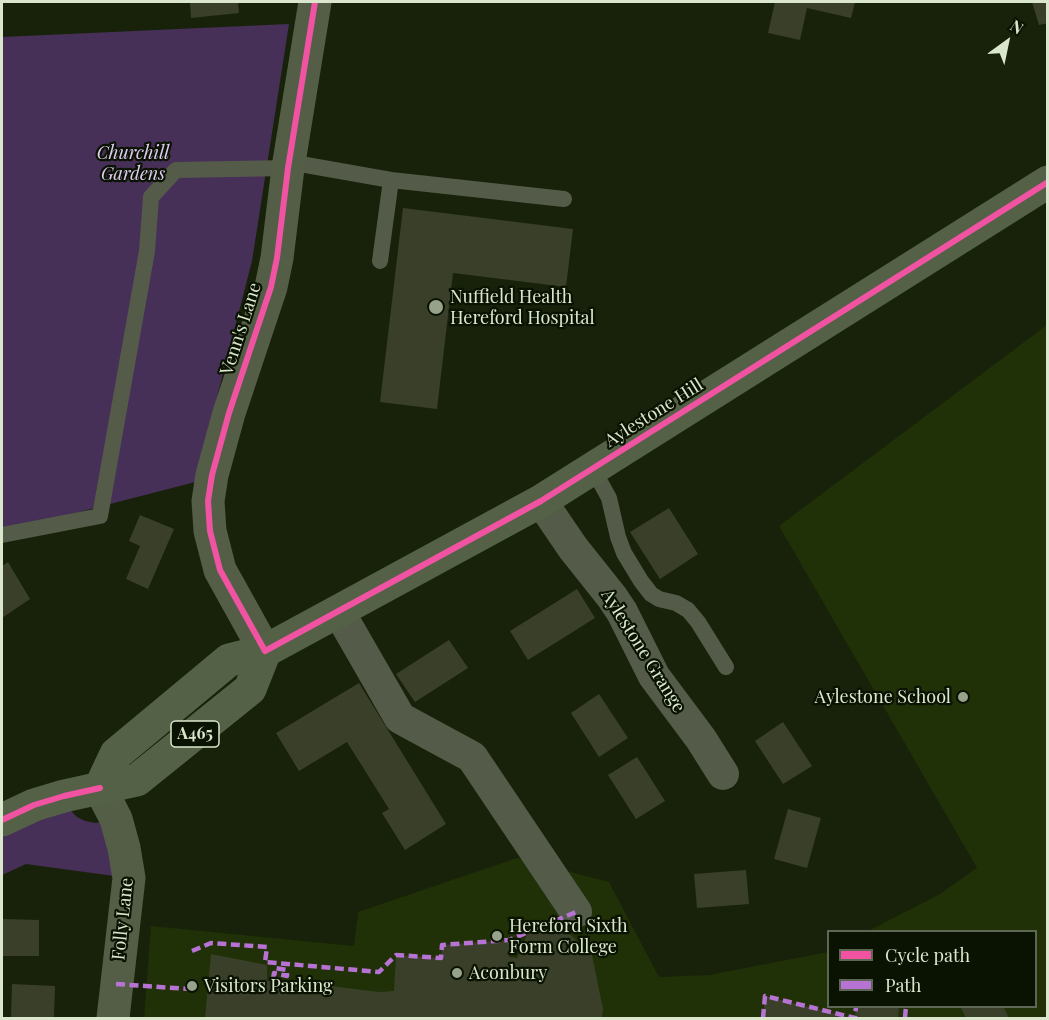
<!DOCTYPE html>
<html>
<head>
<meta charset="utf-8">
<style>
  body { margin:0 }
  #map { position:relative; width:1049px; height:1020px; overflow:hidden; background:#18220a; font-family:"Playfair Display",serif }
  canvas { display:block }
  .frame { position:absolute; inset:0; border:3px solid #dae7cd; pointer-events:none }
  .legend { position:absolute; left:827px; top:930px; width:210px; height:78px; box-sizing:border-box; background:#0a1202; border:2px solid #5d6753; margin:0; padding:8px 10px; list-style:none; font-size:18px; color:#dae7cd }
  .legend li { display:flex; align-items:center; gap:12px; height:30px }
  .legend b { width:30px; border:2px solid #5d6753 }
  .north { position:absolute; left:977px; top:12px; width:60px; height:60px; -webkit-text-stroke:4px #0a1202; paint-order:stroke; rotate:33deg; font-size:16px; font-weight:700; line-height:24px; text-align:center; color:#dae7cd }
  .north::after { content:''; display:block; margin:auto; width:21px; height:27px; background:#dae7cd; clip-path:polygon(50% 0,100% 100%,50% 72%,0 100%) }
</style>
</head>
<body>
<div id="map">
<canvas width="1049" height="1020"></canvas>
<div class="frame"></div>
<ul class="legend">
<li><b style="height:8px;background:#f153a3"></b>Cycle path</li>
<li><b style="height:8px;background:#b673d3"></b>Path</li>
</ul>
<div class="north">N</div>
</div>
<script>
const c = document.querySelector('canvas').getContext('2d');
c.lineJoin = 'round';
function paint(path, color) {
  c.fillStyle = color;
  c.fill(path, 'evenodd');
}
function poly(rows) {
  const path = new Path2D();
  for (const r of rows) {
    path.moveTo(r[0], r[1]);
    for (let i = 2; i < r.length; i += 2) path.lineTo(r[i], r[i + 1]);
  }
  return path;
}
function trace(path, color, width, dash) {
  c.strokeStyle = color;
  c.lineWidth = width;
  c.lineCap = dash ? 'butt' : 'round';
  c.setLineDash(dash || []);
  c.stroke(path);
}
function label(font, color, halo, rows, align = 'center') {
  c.font = font + ' "Playfair Display",serif';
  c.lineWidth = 4.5;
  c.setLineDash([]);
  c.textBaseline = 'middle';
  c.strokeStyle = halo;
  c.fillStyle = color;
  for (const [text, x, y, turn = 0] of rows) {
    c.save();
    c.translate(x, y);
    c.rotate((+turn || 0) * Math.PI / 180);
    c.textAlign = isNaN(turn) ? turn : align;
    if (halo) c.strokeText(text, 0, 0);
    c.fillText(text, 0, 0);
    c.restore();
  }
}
paint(poly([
  [1047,325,1047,1018,144,1018,151,926,354,946,358,912,517,858,609,882,659,977,709,975,828,952,828,1006,1036,1006,1036,932,868,931,940,894,977,868,779,526]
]), '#203007');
paint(poly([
  [289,24,252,261,195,482,2,532,2,37],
  [69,809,77,817,85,821,96,823,116,819,129,878,26,864,2,875,2,820]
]), '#473058');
paint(poly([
  [190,2,238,2,239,13,191,18],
  [775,2,855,2,851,18,807,8,800,40,768,33],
  [1032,2,1048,2,1048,23,1039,25],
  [403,208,573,229,566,287,453,273,437,409,380,402],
  [669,508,698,554,660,579,630,532],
  [140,515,174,529,148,589,126,579,140,546,129,541],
  [8,562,30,599,2,618,2,566],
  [577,589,595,618,528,660,510,631],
  [449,640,468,668,415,702,396,674],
  [359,683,446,824,405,850,382,813,389,809,347,742,299,771,276,733],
  [599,694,628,738,599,757,571,713],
  [783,722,812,766,783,784,755,741],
  [637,757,665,801,636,819,608,775],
  [788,809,821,818,807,868,774,859],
  [746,870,749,904,697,908,694,874],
  [2,919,39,920,39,956,2,956],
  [561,926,592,955,603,1009,602,1018,205,1018,211,954,267,965,267,981,273,979,379,992,394,991,396,955,441,958,442,945,509,940,509,957,517,958,530,928],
  [12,984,55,986,54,1018,11,1018],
  [765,996,853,1018,763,1018],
  [856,1006,899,1006,898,1018,855,1018],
  [960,1006,1003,1006,1009,1018,966,1018]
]), '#3a3f29');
trace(poly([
  [289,162,391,180,380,261],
  [391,180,564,199],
  [593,469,609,498,618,537,624,553,641,581,651,594,659,599,676,603,688,610,698,622,726,667],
  [2,535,100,516,147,251,151,197,176,170,288,168]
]), '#545c49', 16);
trace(poly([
  [541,501,573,548,612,597,622,612,654,676,701,739,723,774],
  [339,612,400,718,472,757,576,912]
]), '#545c49', 32);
trace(poly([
  [265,651,220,570,210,531,208,501,212,475,229,413,271,287,277,258,288,168,315,2],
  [100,788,116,819,124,848,129,878,113,1018]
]), '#545e46', 33);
trace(poly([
  [100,788,116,754,229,660,265,651,541,501,1048,182],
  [2,820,34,805,64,796,137,780,250,689,265,651]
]), '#546146', 33);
trace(poly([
  [192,951,211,943,267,947,265,962,379,972,396,955,441,958,442,945,509,940,576,912],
  [273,979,274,973,287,976,287,970,275,968],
  [116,984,189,989],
  [763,1018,765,996,855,1018,856,1006],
  [905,1018,906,1006]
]), '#b673d3', 4.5, [9, 4.5]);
trace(poly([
  [315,2,288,168,277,258,271,287,229,413,212,475,208,501,210,531,220,570,265,651,541,501,1048,182],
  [2,820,34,805,64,796,100,788]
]), '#f153a3', 6);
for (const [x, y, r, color] of [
  [436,307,8,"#96a289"],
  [963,697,6,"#96a289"],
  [497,936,6,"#96a289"],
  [457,973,6,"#96a289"],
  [192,986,6,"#96a289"]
]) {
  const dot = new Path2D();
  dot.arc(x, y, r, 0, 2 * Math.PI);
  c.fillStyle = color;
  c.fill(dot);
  trace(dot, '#0a1202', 2);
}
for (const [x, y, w] of [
  [195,734,48]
]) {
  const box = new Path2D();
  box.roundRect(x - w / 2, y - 13, w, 26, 4.5);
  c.fillStyle = '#0a1202';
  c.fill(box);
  trace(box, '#dae7cd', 1.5);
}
label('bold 16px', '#dae7cd', null, [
  ["A465",195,734]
]);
label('italic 18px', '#e0cbf4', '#0a1202', [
  ["Churchill",133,153],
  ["Gardens",133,174]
]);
label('18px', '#dae7cd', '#0a1202', [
  ["Nuffield Health",450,297],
  ["Hereford Hospital",450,318],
  ["Aylestone School",951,697,"right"],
  ["Hereford Sixth",509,926],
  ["Form College",509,947],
  ["Aconbury",469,973],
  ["Visitors Parking",204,986]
], 'left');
label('18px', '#dae7cd', '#0a1202', [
  ["Venn's Lane",241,329,-72],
  ["Aylestone Hill",654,413,-32],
  ["Aylestone Grange",643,651,58],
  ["Folly Lane",123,919,-84]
]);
</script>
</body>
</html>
